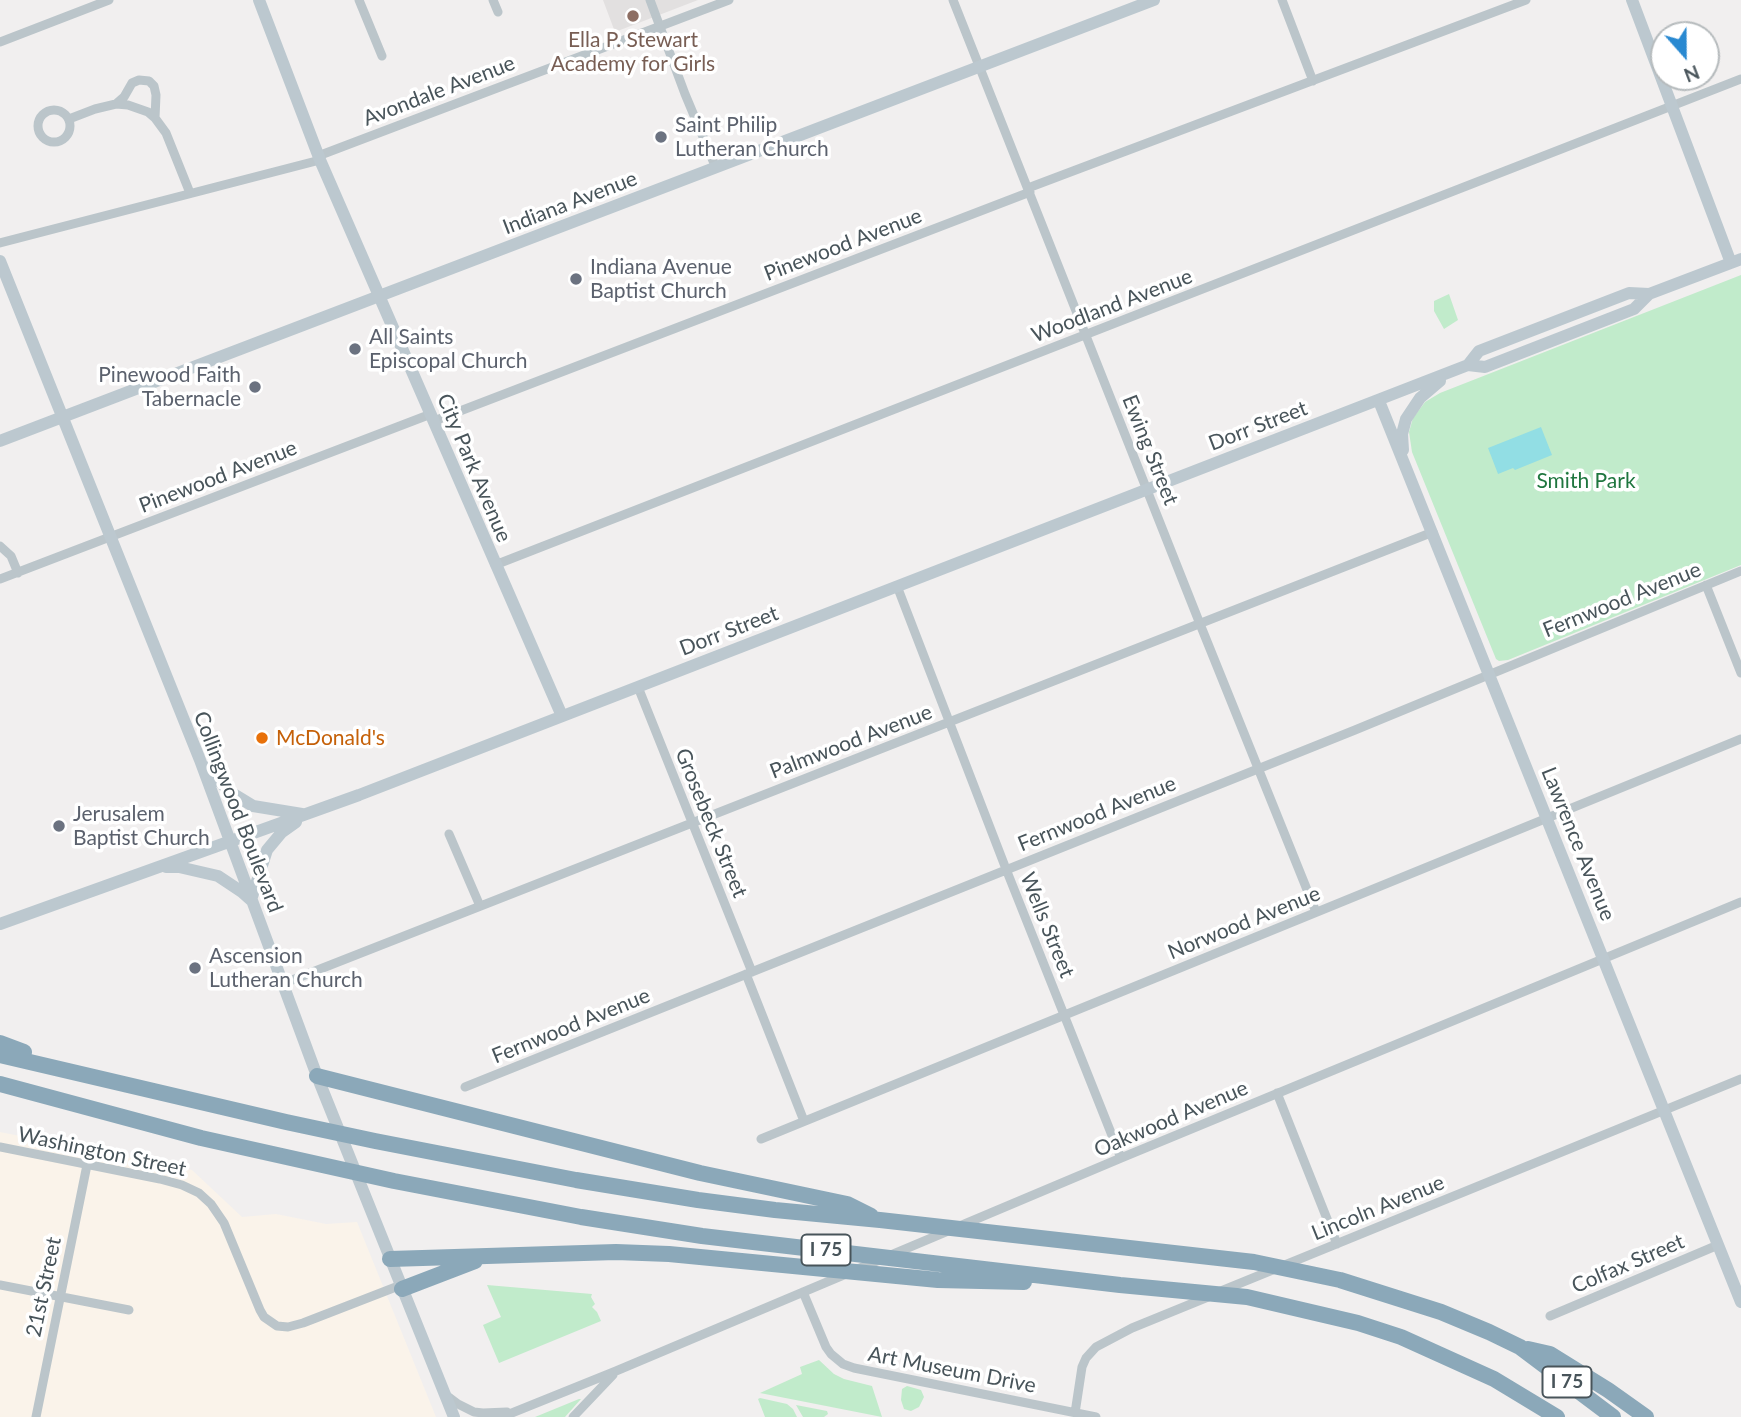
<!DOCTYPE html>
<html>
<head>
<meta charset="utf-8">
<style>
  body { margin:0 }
  #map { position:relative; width:1741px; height:1417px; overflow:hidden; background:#f1efef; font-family:Lato,sans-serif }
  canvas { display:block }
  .north { position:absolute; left:1650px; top:21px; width:70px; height:70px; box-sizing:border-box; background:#fff; border:2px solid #b6bbbd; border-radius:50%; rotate:159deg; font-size:19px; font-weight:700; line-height:28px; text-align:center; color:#48545a }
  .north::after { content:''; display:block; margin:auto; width:24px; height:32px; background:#2989d1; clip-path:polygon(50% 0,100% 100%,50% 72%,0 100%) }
</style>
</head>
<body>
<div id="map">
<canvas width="1741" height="1417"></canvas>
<div class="north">N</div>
</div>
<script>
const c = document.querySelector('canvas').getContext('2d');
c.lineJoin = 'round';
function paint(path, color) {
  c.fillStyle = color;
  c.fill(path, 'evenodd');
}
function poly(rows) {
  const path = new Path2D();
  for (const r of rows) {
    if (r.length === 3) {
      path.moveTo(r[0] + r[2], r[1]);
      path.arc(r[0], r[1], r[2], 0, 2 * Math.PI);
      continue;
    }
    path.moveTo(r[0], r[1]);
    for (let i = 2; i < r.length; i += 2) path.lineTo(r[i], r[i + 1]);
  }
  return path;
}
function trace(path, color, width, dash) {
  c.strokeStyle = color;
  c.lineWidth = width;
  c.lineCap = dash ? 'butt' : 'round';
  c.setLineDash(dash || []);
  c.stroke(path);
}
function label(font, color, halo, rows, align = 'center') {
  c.font = font + ' Lato,sans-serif';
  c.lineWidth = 7;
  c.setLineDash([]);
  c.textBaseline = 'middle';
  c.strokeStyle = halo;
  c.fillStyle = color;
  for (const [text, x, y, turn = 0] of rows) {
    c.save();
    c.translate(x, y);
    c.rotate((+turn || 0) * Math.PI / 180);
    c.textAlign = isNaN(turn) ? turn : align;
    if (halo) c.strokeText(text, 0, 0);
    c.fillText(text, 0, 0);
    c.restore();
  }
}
paint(poly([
  [0,1132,192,1170,242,1217,276,1214,326,1224,357,1222,436,1417,0,1417]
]), '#faf3ea');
paint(poly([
  [603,0,698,0,615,32]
]), '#e2e0e0');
paint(poly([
  [1741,275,1741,565,1508,660,1499,661,1496,659,1412,452,1409,432,1413,418,1425,402,1440,393],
  [1449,294,1458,320,1444,329,1434,311,1434,301],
  [487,1285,592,1294,591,1297,595,1304,592,1307,597,1312,601,1321,499,1363,483,1325,501,1317],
  [819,1360,834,1374,844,1379,872,1386,882,1417,760,1393,802,1374,800,1367],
  [907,1386,921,1390,924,1397,919,1407,911,1411,904,1409,901,1400,902,1389],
  [760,1398,787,1404,793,1409,797,1417,765,1417,758,1399],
  [579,1399,581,1399,565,1417,535,1417],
  [796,1405,827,1411,828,1414,824,1417,803,1417]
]), '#c1ebcb');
paint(poly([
  [1541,427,1552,455,1515,470,1513,468,1498,474,1488,448]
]), '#92dee4');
trace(poly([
  [359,0,382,56],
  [493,0,498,12],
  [650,0,685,94,716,168],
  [953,0,1200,624,1316,912],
  [1282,0,1313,81],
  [0,42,109,0],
  [116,104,124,97,132,83,139,80,149,81,154,86,156,95,155,118],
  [54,126,16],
  [69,119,95,109,116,104,128,105,148,112,155,118,166,133,190,193],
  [318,156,729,0],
  [1028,188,1526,0],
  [0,243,320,160],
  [434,421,1030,192],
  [0,546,11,556,18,573],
  [495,565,1741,79],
  [0,579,431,414],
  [1706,585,1741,673],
  [897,586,1006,869,1121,1158],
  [638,687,752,972],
  [449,834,480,906],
  [746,974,804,1121],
  [282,984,1433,532],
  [465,1087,1355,730,1741,571],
  [1277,1093,1337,1244],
  [761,1139,1741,739],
  [0,1147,160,1179,182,1185,199,1193,211,1204,224,1223,260,1310,264,1317,277,1326,288,1327,303,1323,401,1285],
  [0,1285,129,1310],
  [1221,1291,1741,1079],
  [803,1292,826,1347,831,1354,843,1364,854,1368,1096,1417],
  [1550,1316,1718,1245],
  [446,1395,458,1404,474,1412,483,1413,507,1412],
  [1075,1413,1082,1367,1086,1358,1096,1347,1132,1328,1208,1297],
  [36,1417,87,1165],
  [502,1417,616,1371,1121,1158,1741,902],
  [573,1417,613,1375]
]), '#bbc5ca', 9);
trace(poly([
  [259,0,320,160,562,716],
  [1632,0,1731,263],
  [0,261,200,760,317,1076,454,1417],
  [1468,365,1479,351,1629,293,1649,294],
  [1379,401,1741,1302],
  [0,441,1154,0],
  [1403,450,1402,434,1406,419,1420,398,1440,381],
  [206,767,230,792,253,806,302,814],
  [166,867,179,867,218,876,242,892,251,900,267,850,282,832,296,822],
  [0,924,359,795,1468,365,1485,367,1634,309,1649,294,1741,259]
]), '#bcc8cf', 12);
trace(poly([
  [0,1043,24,1052],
  [0,1055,286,1122,375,1141,576,1180,698,1200,775,1210,880,1220,1254,1262,1340,1280,1441,1312,1489,1332,1520,1347,1613,1417],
  [317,1076,700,1173,847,1204,871,1216],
  [0,1084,201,1138,394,1181,581,1217,702,1236,1120,1285,1247,1297,1358,1323,1401,1337,1494,1379,1557,1417],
  [390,1259,616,1252,669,1254,938,1280,1024,1282],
  [402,1289,475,1261],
  [1528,1349,1550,1354,1608,1390,1646,1417]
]), '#8ba8b9', 16);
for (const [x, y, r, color] of [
  [633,16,7,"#8d6e63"],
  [661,137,7,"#6b7280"],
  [576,279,7,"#6b7280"],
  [355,349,7,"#6b7280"],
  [255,387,7,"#6b7280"],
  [262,738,7,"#e8710a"],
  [59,826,7,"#6b7280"],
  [195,968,7,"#6b7280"]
]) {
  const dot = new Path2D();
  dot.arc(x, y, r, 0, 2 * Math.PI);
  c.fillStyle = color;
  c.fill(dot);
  trace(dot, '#fff', 2.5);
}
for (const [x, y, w] of [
  [826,1250,49],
  [1567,1382,49]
]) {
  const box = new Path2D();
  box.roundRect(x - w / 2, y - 15.5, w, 31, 5);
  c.fillStyle = '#fff';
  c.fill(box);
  trace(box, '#48545a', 2);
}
label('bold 19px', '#48545a', null, [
  ["I 75",826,1250],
  ["I 75",1567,1382]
]);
label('21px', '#785e54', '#fff', [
  ["Ella P. Stewart",633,40],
  ["Academy for Girls",633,64]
]);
label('21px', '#48545a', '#fff', [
  ["Avondale Avenue",439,91,-21],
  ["Indiana Avenue",570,203,-21],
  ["Pinewood Avenue",843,245,-21],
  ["Woodland Avenue",1112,306,-21],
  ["Dorr Street",1258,426,-21],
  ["Ewing Street",1150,450,68],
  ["City Park Avenue",474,468,67],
  ["Pinewood Avenue",218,477,-21],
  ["Fernwood Avenue",1622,600,-22],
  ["Dorr Street",729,631,-21],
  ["Palmwood Avenue",851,742,-21],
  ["Collingwood Boulevard",238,812,69],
  ["Fernwood Avenue",1097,814,-22],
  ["Grosebeck Street",711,823,68],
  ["Lawrence Avenue",1578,844,68],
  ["Norwood Avenue",1244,923,-22],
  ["Wells Street",1047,925,68],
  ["Fernwood Avenue",571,1026,-22],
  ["Oakwood Avenue",1171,1119,-23],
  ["Washington Street",102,1152,12],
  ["Lincoln Avenue",1378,1208,-22],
  ["Colfax Street",1628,1264,-23],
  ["21st Street",44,1287,-78],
  ["Art Museum Drive",952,1370,11]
]);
label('21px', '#5b616d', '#fff', [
  ["Saint Philip",675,125],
  ["Lutheran Church",675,149],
  ["Indiana Avenue",590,267],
  ["Baptist Church",590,291],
  ["All Saints",369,337],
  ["Episcopal Church",369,361],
  ["Pinewood Faith",241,375,"right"],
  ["Tabernacle",241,399,"right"],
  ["Jerusalem",73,814],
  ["Baptist Church",73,838],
  ["Ascension",209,956],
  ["Lutheran Church",209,980]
], 'left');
label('21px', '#1f763f', '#fff', [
  ["Smith Park",1586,481]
]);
label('21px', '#c56008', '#fff', [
  ["McDonald's",276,738]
], 'left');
</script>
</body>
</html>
